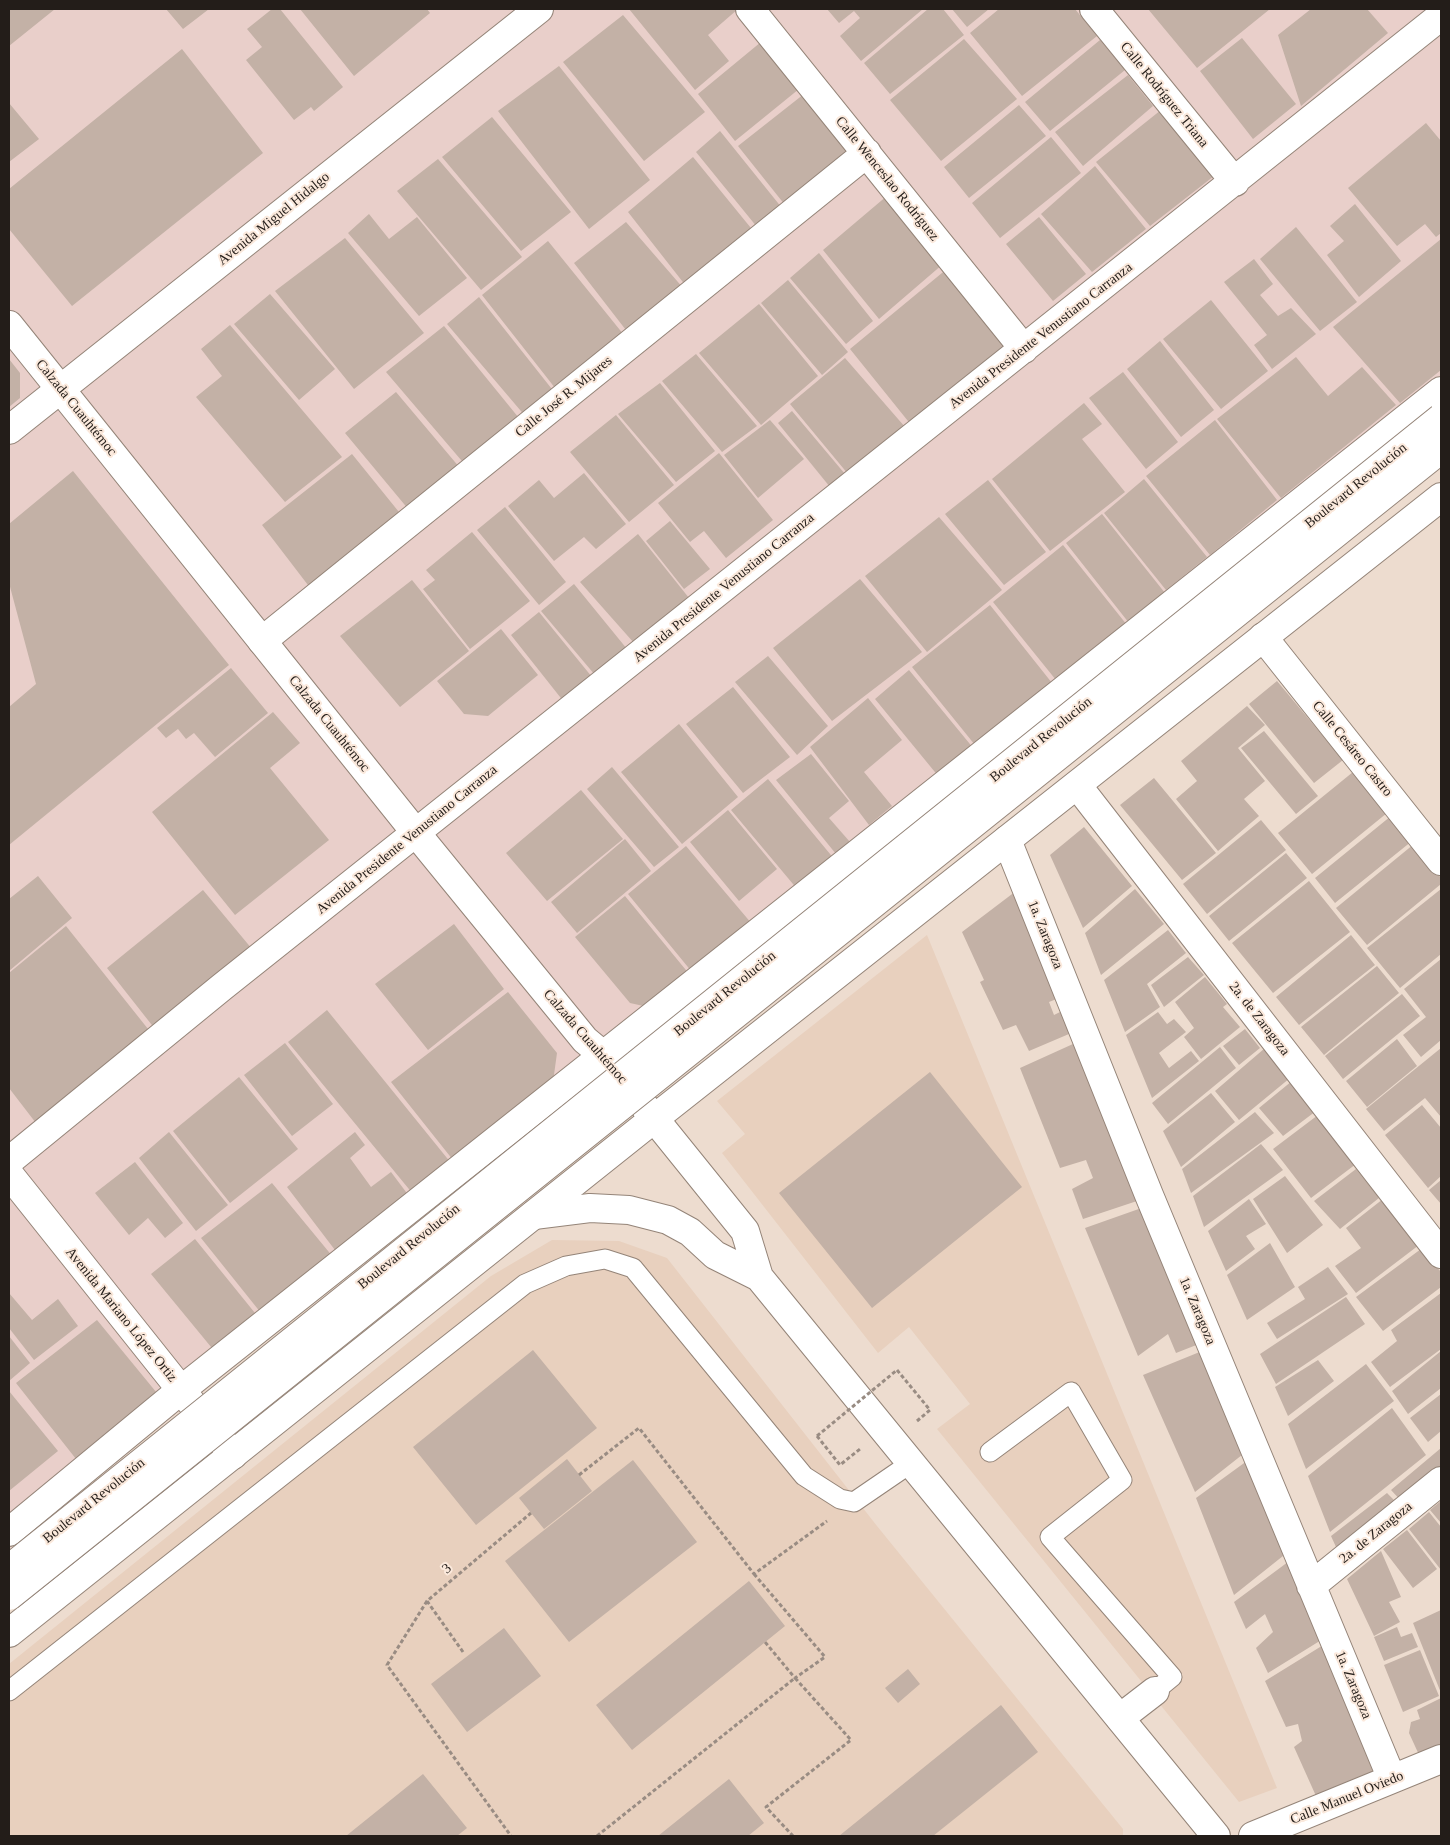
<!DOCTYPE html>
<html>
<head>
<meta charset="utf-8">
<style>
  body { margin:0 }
  #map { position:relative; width:1450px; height:1845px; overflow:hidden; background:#eddccf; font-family:Georgia,serif }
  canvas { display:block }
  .frame { position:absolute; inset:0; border:10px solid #231d19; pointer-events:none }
</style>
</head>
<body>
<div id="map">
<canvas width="1450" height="1845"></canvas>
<div class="frame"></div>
</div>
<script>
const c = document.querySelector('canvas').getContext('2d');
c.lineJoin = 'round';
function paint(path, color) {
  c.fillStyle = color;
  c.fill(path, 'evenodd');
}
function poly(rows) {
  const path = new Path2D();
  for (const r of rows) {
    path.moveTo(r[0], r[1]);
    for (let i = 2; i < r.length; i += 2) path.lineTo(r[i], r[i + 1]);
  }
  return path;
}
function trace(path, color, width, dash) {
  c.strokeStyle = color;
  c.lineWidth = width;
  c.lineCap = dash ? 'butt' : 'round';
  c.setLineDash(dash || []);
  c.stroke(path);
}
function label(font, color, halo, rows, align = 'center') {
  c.font = font + ' Georgia,serif';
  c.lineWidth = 4;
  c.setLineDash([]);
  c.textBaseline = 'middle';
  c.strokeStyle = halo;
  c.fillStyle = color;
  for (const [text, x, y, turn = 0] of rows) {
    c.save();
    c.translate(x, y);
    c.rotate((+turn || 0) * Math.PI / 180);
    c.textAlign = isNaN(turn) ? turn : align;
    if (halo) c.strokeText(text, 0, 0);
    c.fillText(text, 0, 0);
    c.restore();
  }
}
paint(poly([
  [9,9,1441,9,1441,396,610,1062,9,1549]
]), '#e9cfca');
paint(poly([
  [927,935,1277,1788,1239,1802,937,1429,970,1404,909,1327,878,1353,722,1153,745,1134,717,1101],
  [552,1240,619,1241,667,1258,877,1526,1123,1829,1123,1836,9,1836,9,1664,491,1276]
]), '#e8d0be');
paint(poly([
  [9,9,55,9,9,46],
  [166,9,209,9,183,29],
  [272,9,280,9,343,87,314,111,311,107,294,120,246,60,262,47,247,29],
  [300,9,427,9,430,13,354,76],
  [629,9,738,9,708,35,729,61,695,90],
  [827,9,923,9,861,61,840,36,860,18,854,11,839,23],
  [928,9,943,9,964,35,890,94,864,63],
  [952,9,989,9,967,27],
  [999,9,1075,9,1097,36,1022,96,970,33],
  [1148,9,1270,9,1197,68],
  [1311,9,1367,9,1388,33,1301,106,1278,35],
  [623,15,705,112,644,161,563,62],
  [1242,38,1296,104,1253,139,1200,71],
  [964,39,1017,99,941,161,890,100],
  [1100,40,1125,70,1050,131,1025,102],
  [761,42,799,89,735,141,698,94],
  [182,49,263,153,72,306,9,229,9,189],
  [559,66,650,180,589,229,498,111],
  [1128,75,1153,106,1083,166,1055,132],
  [804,94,855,156,789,210,738,146],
  [9,103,39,139,9,162],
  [1019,105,1046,136,969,198,944,167],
  [1161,110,1214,176,1150,226,1096,162],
  [492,117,571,212,521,251,442,157],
  [1426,123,1441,141,1441,233,1436,237,1425,224,1397,246,1348,188],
  [720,131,782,208,757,227,696,152],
  [1051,137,1081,173,1000,238,972,203],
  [693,157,755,233,686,286,628,212],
  [438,159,522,257,481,290,397,191],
  [1095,166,1146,229,1092,272,1041,214],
  [888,195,943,264,879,319,823,250],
  [1355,204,1401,261,1359,297,1327,255,1344,241,1330,226],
  [369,214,389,239,417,217,467,278,419,316,348,233],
  [1039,217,1086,274,1053,301,1006,244],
  [626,222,684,289,629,334,574,263],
  [1296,227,1357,302,1320,331,1260,259],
  [345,238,424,333,354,389,275,291],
  [1441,239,1441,370,1400,403,1333,327],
  [548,241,628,340,559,393,482,295],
  [819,253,873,321,846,344,790,278],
  [1254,259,1273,284,1260,295,1278,316,1291,308,1316,334,1272,369,1254,345,1267,335,1224,282],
  [948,268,1008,344,912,426,850,349],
  [788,280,848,352,822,375,761,303],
  [270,294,335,369,299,400,234,324],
  [479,297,555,393,526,417,447,324],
  [1211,300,1268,371,1221,409,1163,339],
  [759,304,818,376,761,425,699,353],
  [230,325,342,457,285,502,196,397,222,376,201,349],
  [444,326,523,423,467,467,386,372],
  [1160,341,1214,410,1181,437,1127,369],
  [696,354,757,426,722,452,662,381],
  [1296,357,1328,396,1362,367,1396,405,1281,498,1217,419],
  [845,358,905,427,848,474,790,404],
  [9,359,20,373,20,398,9,407],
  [1123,372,1178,442,1146,469,1089,398],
  [660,383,715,451,676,482,618,414],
  [396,392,460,468,409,510,345,433],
  [1084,403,1102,424,1082,439,1125,492,1050,551,992,479],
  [792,411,845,474,830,487,778,423],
  [616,415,674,485,629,522,570,452],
  [770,420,804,459,758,498,724,455],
  [1215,420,1277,500,1210,555,1146,476],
  [719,453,773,520,726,558,704,531,690,542,658,503],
  [352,454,403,517,311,589,262,525],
  [73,471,229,665,9,845,9,707,36,684,9,583,9,524],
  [584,473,626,524,596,549,584,537,554,561,508,506,539,480,554,498],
  [1144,479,1207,557,1166,590,1104,513],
  [988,480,1046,552,1004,585,945,514],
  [505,507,566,582,539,605,477,530],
  [1102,514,1165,593,1129,623,1066,543],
  [939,517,1002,590,927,652,865,576],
  [670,521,710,569,684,589,646,541],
  [472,532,530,601,470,649,423,589,435,580,426,570],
  [638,534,689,598,634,643,580,582],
  [1063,545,1127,625,1056,680,993,602],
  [860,579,922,652,832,721,773,648],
  [412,580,469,651,400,707,340,636],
  [574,584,627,649,595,675,541,611],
  [990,605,1052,683,975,745,912,667],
  [539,612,592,677,564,702,511,635],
  [501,629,538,675,488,716,464,714,437,681],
  [768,656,828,726,797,755,735,682],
  [231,668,268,713,215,757,194,733,186,739,178,729,166,738,157,728],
  [909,670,974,749,939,777,875,699],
  [1277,681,1343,760,1314,783,1249,704],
  [733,687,790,757,743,793,686,724],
  [868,698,902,740,864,772,892,806,869,825,810,747],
  [1247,706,1265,725,1238,748,1265,781,1244,799,1259,816,1218,851,1176,799,1197,781,1181,761],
  [273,712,300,743,270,768,329,840,235,915,152,812],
  [679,724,738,797,682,844,621,772],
  [1264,731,1318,796,1296,814,1241,748],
  [811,754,849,801,829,818,850,842,836,854,776,780],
  [612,767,679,847,654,867,587,789],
  [1353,772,1387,813,1312,874,1278,833],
  [1154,778,1216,853,1182,880,1120,805],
  [768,779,835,860,798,890,731,810],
  [581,790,623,839,547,901,506,853],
  [728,810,777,869,739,901,690,842],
  [1391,816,1412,841,1335,903,1315,878],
  [1261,820,1286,850,1207,914,1183,884],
  [1084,827,1132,886,1083,928,1050,855],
  [625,839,651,871,577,933,551,902],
  [1414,844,1441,878,1441,884,1367,945,1336,908],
  [686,846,752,924,692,972,628,894],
  [1286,853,1307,878,1229,941,1209,916],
  [38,876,72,918,9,971,9,899],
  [1309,881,1350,932,1273,993,1232,943],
  [1020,888,1064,996,1049,1002,1054,1015,1066,1009,1076,1031,1029,1051,1016,1025,1003,1030,980,982,984,980,962,932],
  [1135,889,1164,924,1101,975,1085,933],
  [1441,889,1441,954,1400,988,1367,948],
  [203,890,252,949,155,1029,107,968],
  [625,896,690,975,648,1007,630,1003,575,937],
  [454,924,504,989,428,1050,375,984],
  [66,926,152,1034,39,1127,9,1088,9,973],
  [1168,930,1186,953,1147,984,1160,1007,1125,1032,1104,980],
  [1351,935,1375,965,1299,1025,1276,997],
  [1188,957,1204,975,1164,1007,1151,985],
  [1441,959,1441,1040,1421,1057,1403,1035,1426,1017,1404,989],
  [1377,966,1399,993,1324,1055,1301,1027],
  [1205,977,1227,1004,1223,1007,1240,1027,1201,1059,1184,1037,1194,1028,1175,1002],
  [508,992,557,1053,553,1082,453,1160,391,1082],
  [1402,994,1420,1016,1343,1079,1325,1056],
  [327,1010,451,1163,413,1194,288,1042],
  [1158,1012,1167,1024,1174,1019,1186,1032,1159,1053,1169,1068,1191,1051,1199,1061,1152,1098,1126,1035],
  [1245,1029,1260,1048,1239,1065,1223,1046],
  [1084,1039,1146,1198,1083,1219,1072,1189,1093,1178,1086,1160,1060,1168,1020,1068],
  [1397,1039,1417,1066,1367,1107,1346,1081],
  [285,1043,333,1104,292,1136,244,1075],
  [1220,1047,1236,1068,1168,1124,1152,1103],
  [1265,1048,1290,1078,1239,1120,1215,1091],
  [1441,1048,1441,1117,1425,1098,1384,1131,1366,1109],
  [930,1072,1022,1187,872,1308,779,1193],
  [239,1077,298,1149,230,1203,173,1131],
  [1292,1081,1316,1111,1283,1136,1259,1108],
  [1211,1093,1235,1122,1181,1167,1163,1131],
  [1422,1105,1441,1128,1441,1176,1428,1188,1385,1135],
  [1255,1112,1274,1133,1191,1193,1182,1169],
  [1318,1115,1356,1164,1311,1198,1273,1149],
  [169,1132,228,1205,196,1231,139,1158],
  [355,1132,365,1145,350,1158,371,1187,391,1172,409,1196,338,1254,287,1187],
  [1261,1144,1283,1170,1204,1227,1193,1196],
  [135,1162,183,1223,165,1238,148,1218,129,1235,95,1193],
  [1356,1169,1379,1198,1340,1229,1314,1201],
  [1285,1176,1323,1225,1287,1253,1253,1199],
  [1441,1180,1441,1204,1429,1190],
  [272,1183,333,1257,261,1313,201,1238],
  [1249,1199,1266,1224,1246,1236,1255,1249,1226,1271,1208,1231],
  [1383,1199,1419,1245,1356,1293,1335,1266,1361,1248,1346,1228],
  [1150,1205,1204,1342,1176,1353,1168,1334,1138,1356,1085,1228],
  [195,1239,259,1318,216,1353,151,1274],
  [1270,1243,1295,1287,1247,1320,1227,1275],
  [1421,1249,1441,1272,1441,1287,1383,1331,1356,1297],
  [1328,1267,1348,1294,1277,1339,1267,1323,1305,1299,1298,1287],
  [9,1293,32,1320,58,1299,78,1326,34,1360,9,1328],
  [1441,1293,1441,1349,1390,1387,1371,1362,1397,1341,1391,1330],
  [1346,1297,1365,1324,1276,1384,1260,1354],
  [97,1320,161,1398,80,1464,16,1383],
  [9,1336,30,1363,9,1381],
  [1207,1349,1247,1451,1195,1492,1143,1375],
  [533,1350,597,1428,476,1525,413,1447],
  [1441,1351,1441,1388,1408,1414,1392,1391],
  [1318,1360,1334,1381,1288,1416,1275,1387],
  [1366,1364,1394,1401,1306,1469,1288,1424],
  [9,1391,58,1451,9,1491],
  [1441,1394,1441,1431,1428,1442,1410,1418],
  [1392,1408,1426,1455,1330,1532,1308,1476],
  [1441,1448,1441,1474,1404,1504,1391,1490],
  [1251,1458,1288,1552,1234,1595,1196,1498],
  [567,1459,592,1491,544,1529,519,1498],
  [633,1460,697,1542,569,1642,505,1561],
  [1387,1493,1401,1507,1341,1558,1331,1536],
  [1441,1501,1441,1523,1430,1510],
  [1429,1512,1441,1527,1441,1570,1409,1529],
  [1407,1530,1437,1569,1413,1588,1383,1549],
  [1381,1551,1401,1597,1389,1602,1400,1622,1374,1636,1347,1579],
  [1296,1556,1331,1634,1268,1673,1256,1648,1273,1632,1265,1614,1246,1629,1234,1602],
  [749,1581,785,1626,632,1750,596,1705],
  [1441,1610,1441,1693,1413,1623],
  [1397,1627,1401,1637,1412,1633,1418,1647,1384,1661,1374,1637],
  [504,1628,541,1676,467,1732,431,1684],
  [1333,1639,1387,1770,1316,1796,1294,1747,1302,1741,1298,1724,1286,1727,1265,1681],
  [1420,1650,1439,1696,1403,1712,1384,1665],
  [908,1669,920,1684,898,1703,885,1688],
  [1441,1698,1441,1749,1420,1757,1409,1733,1411,1722,1420,1719,1417,1710],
  [1001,1705,1038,1752,933,1836,839,1836],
  [423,1774,467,1828,457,1836,346,1836],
  [729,1779,764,1823,748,1836,658,1836]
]), '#c3b1a6');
const service = poly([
  [990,1452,1071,1392,1122,1480,1050,1537,1172,1677,1155,1691],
  [9,1691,525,1284,566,1266,605,1259,633,1268,804,1476,840,1499,854,1502,911,1463]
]);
const minor = poly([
  [750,9,1024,349],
  [1094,9,1235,182],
  [9,430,539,9],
  [1263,637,1441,861],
  [262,641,867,153],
  [1077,785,1441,1254],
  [1007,840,1149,1195,1392,1779],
  [9,1161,222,987,1441,16],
  [1311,1586,1441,1481],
  [1253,1836,1441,1759]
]);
const secondary = poly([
  [9,1532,181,1390,1441,391],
  [9,1633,655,1118,1441,497],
  [1120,1718,1155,1691]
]);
const primary = poly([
  [9,325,416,833,585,1040,603,1055,745,1231,759,1277,1216,1836],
  [9,1174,233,1455],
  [534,1215,590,1208,629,1210,668,1220,690,1232,715,1255,759,1277]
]);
trace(service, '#948478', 21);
trace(minor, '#948478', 30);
trace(secondary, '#948478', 30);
trace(primary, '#948478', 30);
trace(poly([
  [897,1370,930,1410,917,1421],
  [817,1436,840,1465,860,1449],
  [579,1475,639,1428,754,1574,827,1521],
  [754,1574,825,1657,795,1678,765,1642],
  [427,1601,387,1665,511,1836],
  [463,1652,427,1601,531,1513],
  [597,1836,795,1678,851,1740,766,1807,793,1836]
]), '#998c83', 3, [4, 2.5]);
trace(service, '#fff', 19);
trace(minor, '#fff', 28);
trace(secondary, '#fff', 28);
trace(primary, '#fff', 28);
const primaryBridge = poly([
  [9,1569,1441,418],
  [9,1596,1441,449]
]);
trace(primaryBridge, '#948478', 30, []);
trace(poly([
  [817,1436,897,1370]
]), '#998c83', 3, [4, 2.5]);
trace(primaryBridge, '#fff', 28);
label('14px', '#231d19', '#fbe9dc', [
  ["Calle Rodríguez Triana",1164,95,51],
  ["Calle Wenceslao Rodríguez",887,179,51],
  ["Avenida Miguel Hidalgo",274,219,-39],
  ["Avenida Presidente Venustiano Carranza",1041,336,-38],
  ["Calle José R. Mijares",564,397,-39],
  ["Calzada Cuauhtémoc",76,408,51],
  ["Boulevard Revolución",1356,486,-39],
  ["Avenida Presidente Venustiano Carranza",724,588,-39],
  ["Calzada Cuauhtémoc",329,724,51],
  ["Boulevard Revolución",1041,740,-39],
  ["Calle Cesáreo Castro",1352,749,51],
  ["Avenida Presidente Venustiano Carranza",407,840,-39],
  ["1a. Zaragoza",1045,935,68],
  ["Boulevard Revolución",725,994,-39],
  ["2a. de Zaragoza",1259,1019,52],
  ["Calzada Cuauhtémoc",585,1037,49],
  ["Boulevard Revolución",409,1247,-39],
  ["1a. Zaragoza",1197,1311,67],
  ["Avenida Mariano López Ortiz",121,1315,51],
  ["Boulevard Revolución",94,1501,-39],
  ["2a. de Zaragoza",1376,1533,-39],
  ["3",447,1569,-40],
  ["1a. Zaragoza",1353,1685,67],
  ["Calle Manuel Oviedo",1347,1798,-22]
]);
</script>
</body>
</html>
